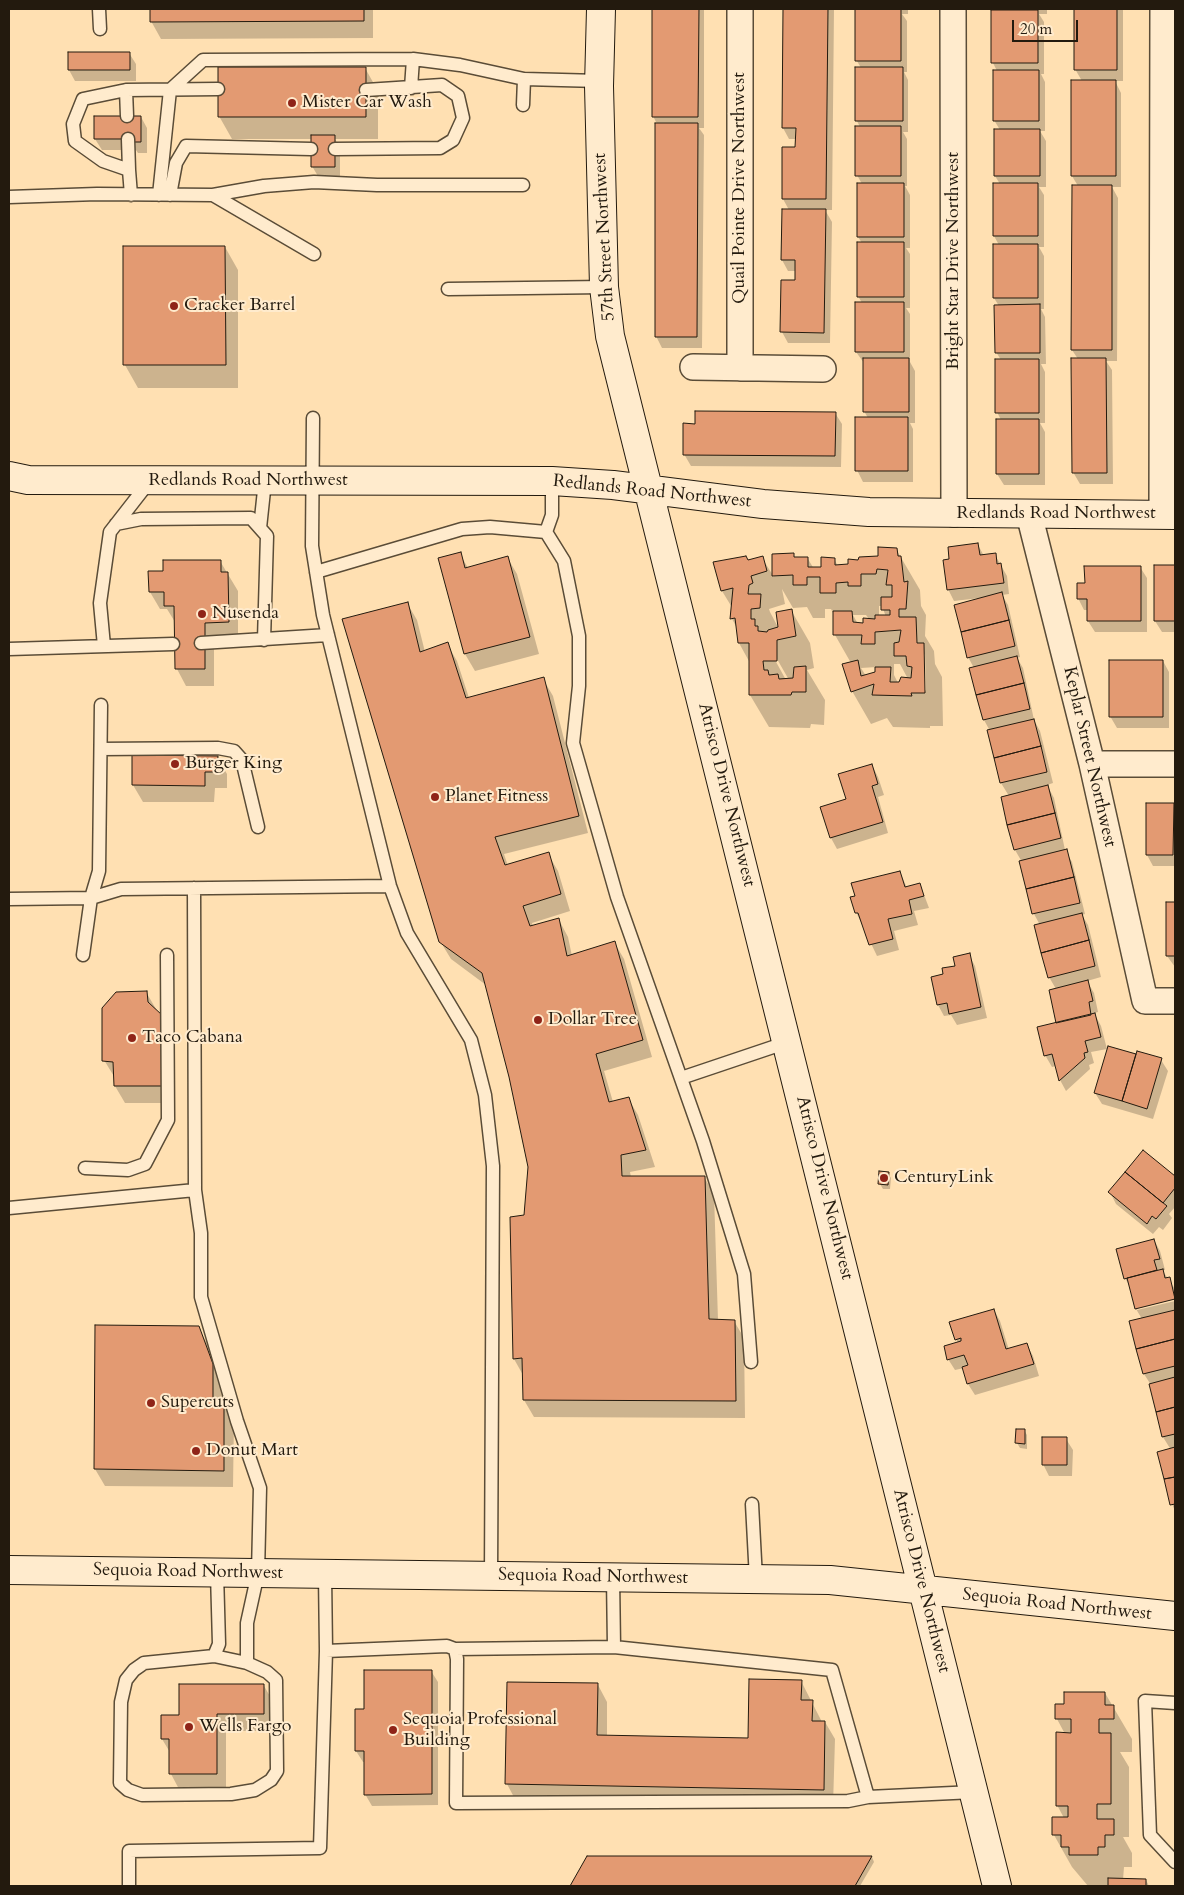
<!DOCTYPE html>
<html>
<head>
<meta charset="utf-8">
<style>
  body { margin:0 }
  #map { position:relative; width:1184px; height:1895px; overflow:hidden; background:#ffe0b2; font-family:Cardo,serif }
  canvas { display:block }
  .frame { position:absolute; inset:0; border:10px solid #231a0e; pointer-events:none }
  .scale { position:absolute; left:1012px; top:20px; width:66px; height:22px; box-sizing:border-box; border:2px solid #231a0e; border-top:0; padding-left:6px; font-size:15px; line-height:18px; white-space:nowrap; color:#231a0e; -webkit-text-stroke:4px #ffebcd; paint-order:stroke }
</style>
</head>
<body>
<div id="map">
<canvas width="1184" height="1895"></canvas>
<div class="frame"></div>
<div class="scale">20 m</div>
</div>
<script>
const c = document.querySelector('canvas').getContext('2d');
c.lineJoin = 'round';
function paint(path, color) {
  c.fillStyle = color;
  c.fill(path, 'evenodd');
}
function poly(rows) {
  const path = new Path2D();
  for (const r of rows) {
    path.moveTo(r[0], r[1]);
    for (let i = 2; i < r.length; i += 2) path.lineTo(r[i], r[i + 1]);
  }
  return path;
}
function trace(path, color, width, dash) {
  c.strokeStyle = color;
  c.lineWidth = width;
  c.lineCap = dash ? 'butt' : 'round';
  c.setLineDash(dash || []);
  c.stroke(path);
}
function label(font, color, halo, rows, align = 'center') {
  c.font = font + ' Cardo,serif';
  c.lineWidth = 4;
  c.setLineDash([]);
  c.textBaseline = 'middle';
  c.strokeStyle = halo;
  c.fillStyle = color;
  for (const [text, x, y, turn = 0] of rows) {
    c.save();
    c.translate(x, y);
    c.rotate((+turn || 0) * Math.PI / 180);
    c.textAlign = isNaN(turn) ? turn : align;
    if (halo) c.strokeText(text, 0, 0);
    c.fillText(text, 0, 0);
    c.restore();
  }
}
paint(poly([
  [151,9,373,9,373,38,161,39,151,21],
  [653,9,704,9,704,128,699,128,704,135,702,348,662,348,656,336,657,124,653,116],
  [784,9,834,9,832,210,825,210,832,222,830,343,788,343,782,332,796,281,797,271,788,271,782,260,789,210,783,199,797,148,797,139,789,139,783,128],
  [863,9,908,9,908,14,902,14,907,21,907,72,904,72,908,80,908,132,903,132,907,139,907,186,905,186,910,195,910,248,906,248,910,254,910,308,906,308,910,314,910,362,915,371,915,423,910,423,913,429,913,482,863,482,857,470,868,418,864,411,864,363,856,352,862,303,858,296,862,243,858,237,862,184,857,175,860,127,857,121,861,68,857,61],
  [1001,9,1047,9,1047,14,1039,14,1044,22,1044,74,1041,74,1045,82,1045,131,1040,131,1046,141,1046,187,1039,187,1044,195,1044,247,1039,247,1044,256,1044,309,1041,309,1045,317,1046,364,1041,364,1045,372,1045,423,1040,423,1045,432,1045,485,1004,485,997,474,1001,420,997,412,1001,360,996,352,999,306,994,298,999,245,994,236,1000,184,995,176,1000,130,994,120,997,71,993,63],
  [1075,9,1123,9,1123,81,1115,81,1121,93,1121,187,1112,187,1118,198,1117,361,1106,361,1112,370,1113,484,1080,484,1073,472,1078,359,1072,350,1078,186,1072,176,1082,81,1075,69],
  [69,53,129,53,136,64,136,81,75,81,69,70],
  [365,68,378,91,378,139,335,139,340,148,340,178,319,178,312,166,312,139,232,139,219,116],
  [95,117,141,117,147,128,147,153,138,153,136,150,102,150,95,139],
  [225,247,238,270,238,388,138,388,125,365,124,248],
  [835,413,842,424,841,467,691,466,684,454,696,425],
  [978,545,984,556,995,555,1007,576,1009,594,1002,595,1008,605,1020,657,1017,658,1023,668,1034,720,1040,731,1053,783,1047,785,1054,798,1065,850,1072,862,1085,914,1082,915,1088,925,1101,977,1087,981,1094,993,1098,1012,1094,1013,1101,1026,1107,1049,1091,1052,1094,1063,1089,1065,1090,1069,1066,1091,1060,1080,1056,1066,1052,1067,1045,1055,1058,1024,1056,989,1049,977,1040,925,1034,914,1020,862,1022,862,1015,850,1002,798,1009,796,1001,783,988,731,990,731,984,720,971,669,974,668,968,657,980,598,954,601,948,589,950,560],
  [896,549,920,590,921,606,926,615,925,636,934,651,935,664,942,677,943,726,930,726,930,728,893,727,887,718,871,724,852,691,851,663,835,635,834,615,831,609,825,609,825,618,813,618,807,607,793,608,782,589,785,604,769,609,770,612,779,629,791,610,810,643,814,668,807,670,825,700,824,725,811,724,810,728,769,727,750,695,750,663,739,643,737,628,732,619,733,609,722,591,715,563,747,562,762,558,774,577,773,555,793,554,795,559,808,559,814,569,822,569,834,559,838,566,849,566,880,557],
  [879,606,882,606,886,617,879,617],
  [853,615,866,615,869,619,865,624,858,624],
  [923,652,925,655,926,691,924,689],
  [777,659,789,680,786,680,775,660],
  [894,664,900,664,908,679,898,683,894,675],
  [877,667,876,673,866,676,861,668],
  [460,554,468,568,507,557,517,574,539,654,475,671,465,654,440,559],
  [220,561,238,591,238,639,214,639,214,686,186,686,177,669,175,622,167,609,160,609,150,592],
  [1155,566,1175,566,1175,632,1162,632,1155,621],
  [1140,567,1147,578,1147,632,1095,632,1088,621,1088,610,1084,610,1078,598,1086,584],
  [407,603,417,620,425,652,447,644,457,661,469,698,543,679,553,696,588,833,504,854,508,866,548,854,558,871,570,911,532,923,533,927,559,920,568,937,572,956,614,942,624,959,652,1057,604,1071,613,1102,628,1098,638,1115,655,1167,630,1172,631,1177,704,1177,714,1194,718,1320,734,1321,744,1338,745,1418,534,1417,524,1400,523,1375,514,1359,511,1218,525,1216,529,1167,510,1076,486,985,451,959,440,941],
  [1163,661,1169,672,1169,728,1117,728,1110,716],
  [217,757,227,774,227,788,215,788,214,802,143,802,133,785],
  [872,765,878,777,884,795,878,797,888,833,837,849,831,838,847,800],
  [1173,805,1175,808,1175,866,1153,866,1147,855],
  [900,872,907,888,920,884,929,908,914,911,918,925,894,931,899,950,877,956,856,912,856,896],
  [1167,903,1175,903,1175,967,1167,956],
  [969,955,975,966,987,1018,957,1025,951,1015,944,1016,938,1005,932,978,945,975],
  [146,992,156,1009,171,1103,125,1103,115,1086,115,1078,104,1060],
  [1109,1047,1161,1060,1168,1071,1153,1119,1102,1104,1095,1093],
  [1143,1152,1175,1178,1175,1207,1169,1214,1172,1218,1163,1230,1159,1227,1153,1234,1116,1204,1110,1192],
  [888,1173,891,1178,890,1189,883,1189,880,1184],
  [1154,1240,1160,1251,1165,1270,1162,1270,1175,1289,1175,1298,1137,1307,1137,1310,1175,1301,1175,1511,1172,1504,1171,1450,1163,1437,1151,1385,1144,1374,1142,1319,1136,1309,1131,1289,1125,1278],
  [994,1310,1000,1321,1009,1350,1027,1345,1033,1356,1039,1376,975,1395,968,1384,964,1368,955,1370,948,1359,958,1343,956,1339],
  [198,1327,208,1345,222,1383,222,1401,234,1419,233,1487,105,1486,95,1469],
  [1024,1430,1027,1435,1027,1449,1020,1448,1017,1443],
  [1066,1439,1073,1450,1072,1476,1049,1476,1043,1464],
  [431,1671,438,1682,438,1805,372,1806,365,1794,365,1762,363,1762,356,1751,366,1710],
  [801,1681,822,1722,825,1722,835,1739,833,1806,516,1801,507,1784,508,1683,598,1685,607,1702,607,1737,749,1739],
  [264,1686,274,1703,274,1731,226,1731,226,1791,180,1791,171,1774,171,1754,162,1739,180,1716],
  [1105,1693,1132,1739,1132,1752,1120,1752,1129,1767,1129,1837,1123,1837,1132,1853,1132,1867,1124,1867,1123,1880,1146,1880,1149,1886,1088,1886,1072,1867,1054,1835,1064,1818,1057,1805,1065,1734,1057,1719,1057,1705,1065,1705],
  [588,1857,872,1857,874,1862,860,1886,572,1886]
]), '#0003');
const building = poly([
  [150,9,364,9,364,21,150,22,150,9],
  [652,9,699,9,698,117,652,117,652,9],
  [783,9,828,9,826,199,782,199,782,147,795,147,796,128,782,128,783,9],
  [855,9,901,9,901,61,855,61,855,9],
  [1074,9,1117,9,1117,70,1074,70,1074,9],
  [991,10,1038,10,1038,63,991,63,991,10],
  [68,52,130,52,130,70,68,70,68,52],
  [218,67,366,67,366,117,218,117,218,67],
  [855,67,903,67,903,121,855,121,855,67],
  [993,70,1039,70,1039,121,993,121,993,70],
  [1071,80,1116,80,1116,176,1071,176,1071,80],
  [94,116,141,116,141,142,130,142,130,139,94,139,94,116],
  [655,123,698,123,697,337,655,337,655,123],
  [855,126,901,126,901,176,855,176,855,126],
  [994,129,1040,129,1040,176,994,176,994,129],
  [311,135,335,135,335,167,311,167,311,135],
  [857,183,904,183,904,237,857,237,857,183],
  [993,183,1038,183,1038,236,993,236,993,183],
  [1072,185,1112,185,1112,350,1071,350,1072,185],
  [782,209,826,209,824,333,780,332,781,280,795,280,795,260,781,260,782,209],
  [857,242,904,242,904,297,857,297,857,242],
  [993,244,1038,244,1038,298,993,298,993,244],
  [123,246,225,246,226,365,123,365,123,246],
  [855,302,904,302,904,352,855,352,855,302],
  [1040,304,1040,353,995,353,994,305,1040,304],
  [863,358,909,358,909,412,863,412,863,358],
  [1071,358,1106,358,1107,473,1072,473,1071,358],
  [995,359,1039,359,1039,413,995,413,995,359],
  [695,411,836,412,835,456,683,455,683,423,695,424,695,411],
  [855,417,908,417,908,471,855,471,855,417],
  [996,419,1039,419,1039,474,996,474,996,419],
  [978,543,980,555,996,553,997,564,1001,563,1004,583,947,590,943,560,949,559,948,547,978,543],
  [878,547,897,548,898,556,901,556,904,582,908,581,906,609,899,609,899,617,916,617,917,643,924,643,925,693,911,693,912,696,872,695,874,684,851,692,842,664,858,660,861,676,875,672,875,667,891,667,890,682,899,682,901,677,911,678,912,667,907,666,906,656,894,656,894,643,899,642,901,630,875,632,875,644,861,644,862,635,833,635,833,611,852,611,853,622,863,623,863,618,875,619,875,615,890,615,890,610,881,610,881,597,892,597,892,585,886,585,888,570,877,569,876,574,861,574,861,586,848,586,848,582,836,583,836,593,820,593,820,577,807,577,807,585,793,585,793,575,772,576,772,554,794,553,794,557,808,557,808,567,821,567,821,557,835,558,835,565,848,564,848,559,858,560,859,557,878,556,878,547],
  [461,552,465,568,508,556,530,637,464,654,438,558,461,552],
  [746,556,748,560,763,556,767,571,751,576,753,583,749,585,748,594,761,594,760,608,751,609,751,619,755,619,755,626,758,626,758,631,767,632,768,630,778,627,776,612,792,609,796,636,777,640,777,661,763,661,764,670,768,670,769,675,778,674,779,679,793,678,794,667,806,666,806,692,792,692,791,695,749,695,749,643,738,643,735,618,730,619,733,588,721,591,713,562,746,556],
  [163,560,221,560,221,572,228,572,229,622,205,623,205,669,175,669,174,606,164,606,164,592,149,592,148,571,163,571,163,560],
  [1154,565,1175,565,1175,621,1154,621,1154,565],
  [1084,566,1141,566,1141,621,1087,621,1087,599,1077,599,1077,583,1085,583,1084,566],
  [1002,592,1009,620,961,632,954,605,1002,592],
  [408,602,420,652,448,642,466,698,544,677,579,816,495,837,505,865,549,852,561,894,523,906,530,926,559,918,567,956,615,941,643,1040,596,1054,609,1102,629,1097,646,1150,621,1155,622,1176,705,1176,709,1319,735,1320,736,1401,523,1400,522,1358,513,1359,510,1217,524,1215,528,1167,509,1077,482,973,439,942,342,619,408,602],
  [1009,620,1015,646,967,658,961,632,1009,620],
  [1017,656,1024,683,976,695,969,668,1017,656],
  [1109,660,1163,660,1163,717,1109,717,1109,660],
  [1024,683,1030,709,983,720,976,695,1024,683],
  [1034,719,1041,746,994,758,987,730,1034,719],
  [1041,746,1047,772,1000,783,994,758,1041,746],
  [132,755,218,756,217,772,205,772,205,786,132,785,132,755],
  [872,764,878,784,872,786,883,822,830,838,820,807,846,799,838,774,872,764],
  [1048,785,1055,813,1007,825,1001,797,1048,785],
  [1146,803,1174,803,1173,855,1146,855,1146,803],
  [1055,813,1061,838,1014,850,1007,825,1055,813],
  [1067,849,1074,877,1026,889,1019,861,1067,849],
  [900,871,905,887,920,883,924,896,909,900,912,914,888,919,893,939,869,945,858,913,855,913,850,897,855,896,851,883,900,871],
  [1074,877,1080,903,1032,914,1026,889,1074,877],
  [1166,902,1175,902,1175,956,1166,956,1166,902],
  [1082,913,1089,940,1041,953,1034,925,1082,913],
  [1089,940,1095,966,1048,978,1041,953,1089,940],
  [970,953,981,1007,949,1014,947,1003,937,1005,931,977,943,974,942,968,955,966,953,957,970,953],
  [1088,980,1093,1001,1089,1002,1091,1015,1056,1023,1049,990,1088,980],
  [147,991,148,1002,162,1015,162,1086,114,1086,113,1062,102,1061,102,1008,116,992,147,991],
  [1095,1013,1101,1037,1085,1041,1088,1052,1084,1053,1085,1058,1059,1081,1052,1054,1044,1056,1037,1027,1095,1013],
  [1108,1046,1136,1054,1122,1101,1094,1093,1108,1046],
  [1137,1051,1162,1058,1147,1109,1122,1101,1137,1051],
  [1143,1150,1175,1176,1175,1188,1163,1203,1125,1172,1143,1150],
  [879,1171,889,1172,888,1185,878,1184,879,1171],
  [1125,1172,1167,1206,1156,1219,1152,1216,1147,1224,1108,1192,1125,1172],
  [1154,1239,1160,1259,1154,1260,1157,1270,1124,1279,1116,1249,1154,1239],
  [1163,1269,1165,1278,1170,1277,1175,1299,1135,1309,1127,1278,1163,1269],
  [994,1309,1006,1349,1027,1343,1034,1364,967,1384,962,1367,968,1365,964,1355,947,1360,944,1346,961,1341,961,1338,955,1340,949,1322,994,1309],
  [1175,1310,1175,1339,1136,1349,1129,1321,1175,1310],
  [95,1325,199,1326,213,1364,213,1400,224,1400,224,1471,94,1469,95,1325],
  [1175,1339,1175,1366,1143,1374,1136,1349,1175,1339],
  [1175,1377,1175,1407,1156,1412,1149,1384,1175,1377],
  [1175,1407,1175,1434,1162,1437,1156,1412,1175,1407],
  [1016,1429,1025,1429,1025,1444,1015,1443,1016,1429],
  [1042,1437,1067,1437,1067,1465,1042,1465,1042,1437],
  [1175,1447,1175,1477,1164,1479,1157,1452,1175,1447],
  [1175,1477,1175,1504,1170,1505,1164,1479,1175,1477],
  [364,1670,432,1670,432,1794,364,1795,364,1751,355,1751,355,1709,364,1709,364,1670],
  [749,1679,802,1680,801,1700,813,1700,812,1721,825,1721,824,1790,505,1784,507,1682,598,1683,597,1735,748,1738,749,1679],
  [179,1684,264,1684,264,1714,217,1714,217,1774,169,1774,169,1739,161,1739,161,1715,179,1715,179,1684],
  [1064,1692,1105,1692,1105,1705,1114,1705,1114,1719,1099,1719,1099,1733,1111,1733,1111,1804,1097,1804,1097,1819,1114,1819,1114,1835,1105,1835,1105,1847,1098,1847,1098,1855,1069,1855,1069,1847,1061,1847,1061,1835,1052,1835,1052,1817,1068,1817,1068,1806,1056,1806,1056,1732,1071,1733,1071,1719,1055,1719,1055,1704,1064,1704,1064,1692],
  [587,1856,872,1856,855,1886,570,1886,587,1856],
  [1108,1878,1146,1879,1146,1886,1108,1886,1108,1878]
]);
paint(building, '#e39a72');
trace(building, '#231a0e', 1);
const lane = poly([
  [99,9,100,29],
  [413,59,460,65,524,79],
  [126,90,127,116],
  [523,105,524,79,599,81],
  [128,139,129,170],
  [335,149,440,148,453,140,463,118,458,96,442,85,366,90],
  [131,195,129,170,103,161,75,141,73,124,83,99,126,90,218,89],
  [159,195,170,90,203,60,413,59,411,88],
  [170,195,176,163,186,146,311,149],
  [213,195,314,254],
  [9,197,97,194,213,195,264,186,314,182,377,185,523,185],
  [448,289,604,287],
  [313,418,312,546,323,615,390,886,407,933,471,1040,485,1095,493,1166,491,1576],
  [552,481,552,515,546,532,564,561,579,636,579,686,573,743,617,897,703,1141,744,1274,751,1362],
  [116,524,141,519,251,518,267,536,264,640],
  [260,528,265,481],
  [316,572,462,529,490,527,546,532],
  [201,643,328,635],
  [104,646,100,603,110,532,149,482],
  [9,649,173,644],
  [101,749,218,748,234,751,242,760,258,827],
  [194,888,195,1190],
  [9,899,91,898,121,889,390,886],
  [83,955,91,898,99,871,101,705],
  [681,1078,788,1042],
  [85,1168,128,1170,145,1164,168,1120,167,955],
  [9,1208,195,1190,201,1233,201,1297,237,1421,260,1488,258,1573,247,1623,247,1663],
  [752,1504,756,1579],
  [613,1577,614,1647],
  [455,1649,614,1647,832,1670,868,1797,974,1792],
  [326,1651,447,1646,455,1649,457,1659,456,1803,848,1801,868,1797],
  [214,1656,247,1663,267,1672,276,1680,277,1771,271,1780,255,1790,231,1794,142,1795,128,1790,120,1783,121,1702,126,1680,134,1670,144,1663,214,1656],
  [214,1656,219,1644,217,1573],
  [1175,1703,1145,1701,1150,1835,1175,1862],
  [129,1886,129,1851,320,1848,326,1651,325,1574]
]);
const street = poly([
  [953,9,954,514],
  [693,367,823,369],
  [740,368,740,9],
  [1029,514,1092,764,1145,1001,1175,1001],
  [1162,515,1163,9],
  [1092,764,1175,764]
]);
const secondary = poly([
  [601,9,599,86,604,287,610,336,997,1886],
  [9,476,28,480,552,481,613,485,763,504,869,512,1175,515],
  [9,1570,830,1580,1175,1616]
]);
trace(lane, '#5a4c37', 15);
trace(street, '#5a4c37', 28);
trace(secondary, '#231a0e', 30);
trace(lane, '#ffebcd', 12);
trace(street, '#ffebcd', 25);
trace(secondary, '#ffebcd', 28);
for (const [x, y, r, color] of [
  [292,103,5,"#8f2418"],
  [174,306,5,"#8f2418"],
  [202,614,5,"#8f2418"],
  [175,764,5,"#8f2418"],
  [435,797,5,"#8f2418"],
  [538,1020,5,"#8f2418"],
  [132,1038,5,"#8f2418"],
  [884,1178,5,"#8f2418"],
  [151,1403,5,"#8f2418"],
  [196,1451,5,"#8f2418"],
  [189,1727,5,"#8f2418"],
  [393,1730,5,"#8f2418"]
]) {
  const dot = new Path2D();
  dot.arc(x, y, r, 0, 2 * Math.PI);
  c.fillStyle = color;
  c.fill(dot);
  trace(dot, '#ffebcd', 2);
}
label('18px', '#231a0e', '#ffebcd', [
  ["Mister Car Wash",302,103],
  ["Cracker Barrel",184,306],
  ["Nusenda",212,614],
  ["Burger King",185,764],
  ["Planet Fitness",445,797],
  ["Dollar Tree",548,1020],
  ["Taco Cabana",142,1038],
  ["CenturyLink",894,1178],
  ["Supercuts",161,1403],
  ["Donut Mart",206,1451],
  ["Sequoia Professional",403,1720],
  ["Building",403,1741],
  ["Wells Fargo",199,1727]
], 'left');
label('18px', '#231a0e', '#ffebcd', [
  ["Quail Pointe Drive Northwest",740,188,-90],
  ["57th Street Northwest",605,237,-93],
  ["Bright Star Drive Northwest",954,261,-90],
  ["Redlands Road Northwest",248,481],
  ["Redlands Road Northwest",652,492,6],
  ["Redlands Road Northwest",1056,514],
  ["Keplar Street Northwest",1089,757,77],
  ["Atrisco Drive Northwest",726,795,76],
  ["Atrisco Drive Northwest",824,1188,76],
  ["Sequoia Road Northwest",188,1572,1],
  ["Sequoia Road Northwest",593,1577,1],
  ["Atrisco Drive Northwest",921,1581,76],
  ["Sequoia Road Northwest",1057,1605,6]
]);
</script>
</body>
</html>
